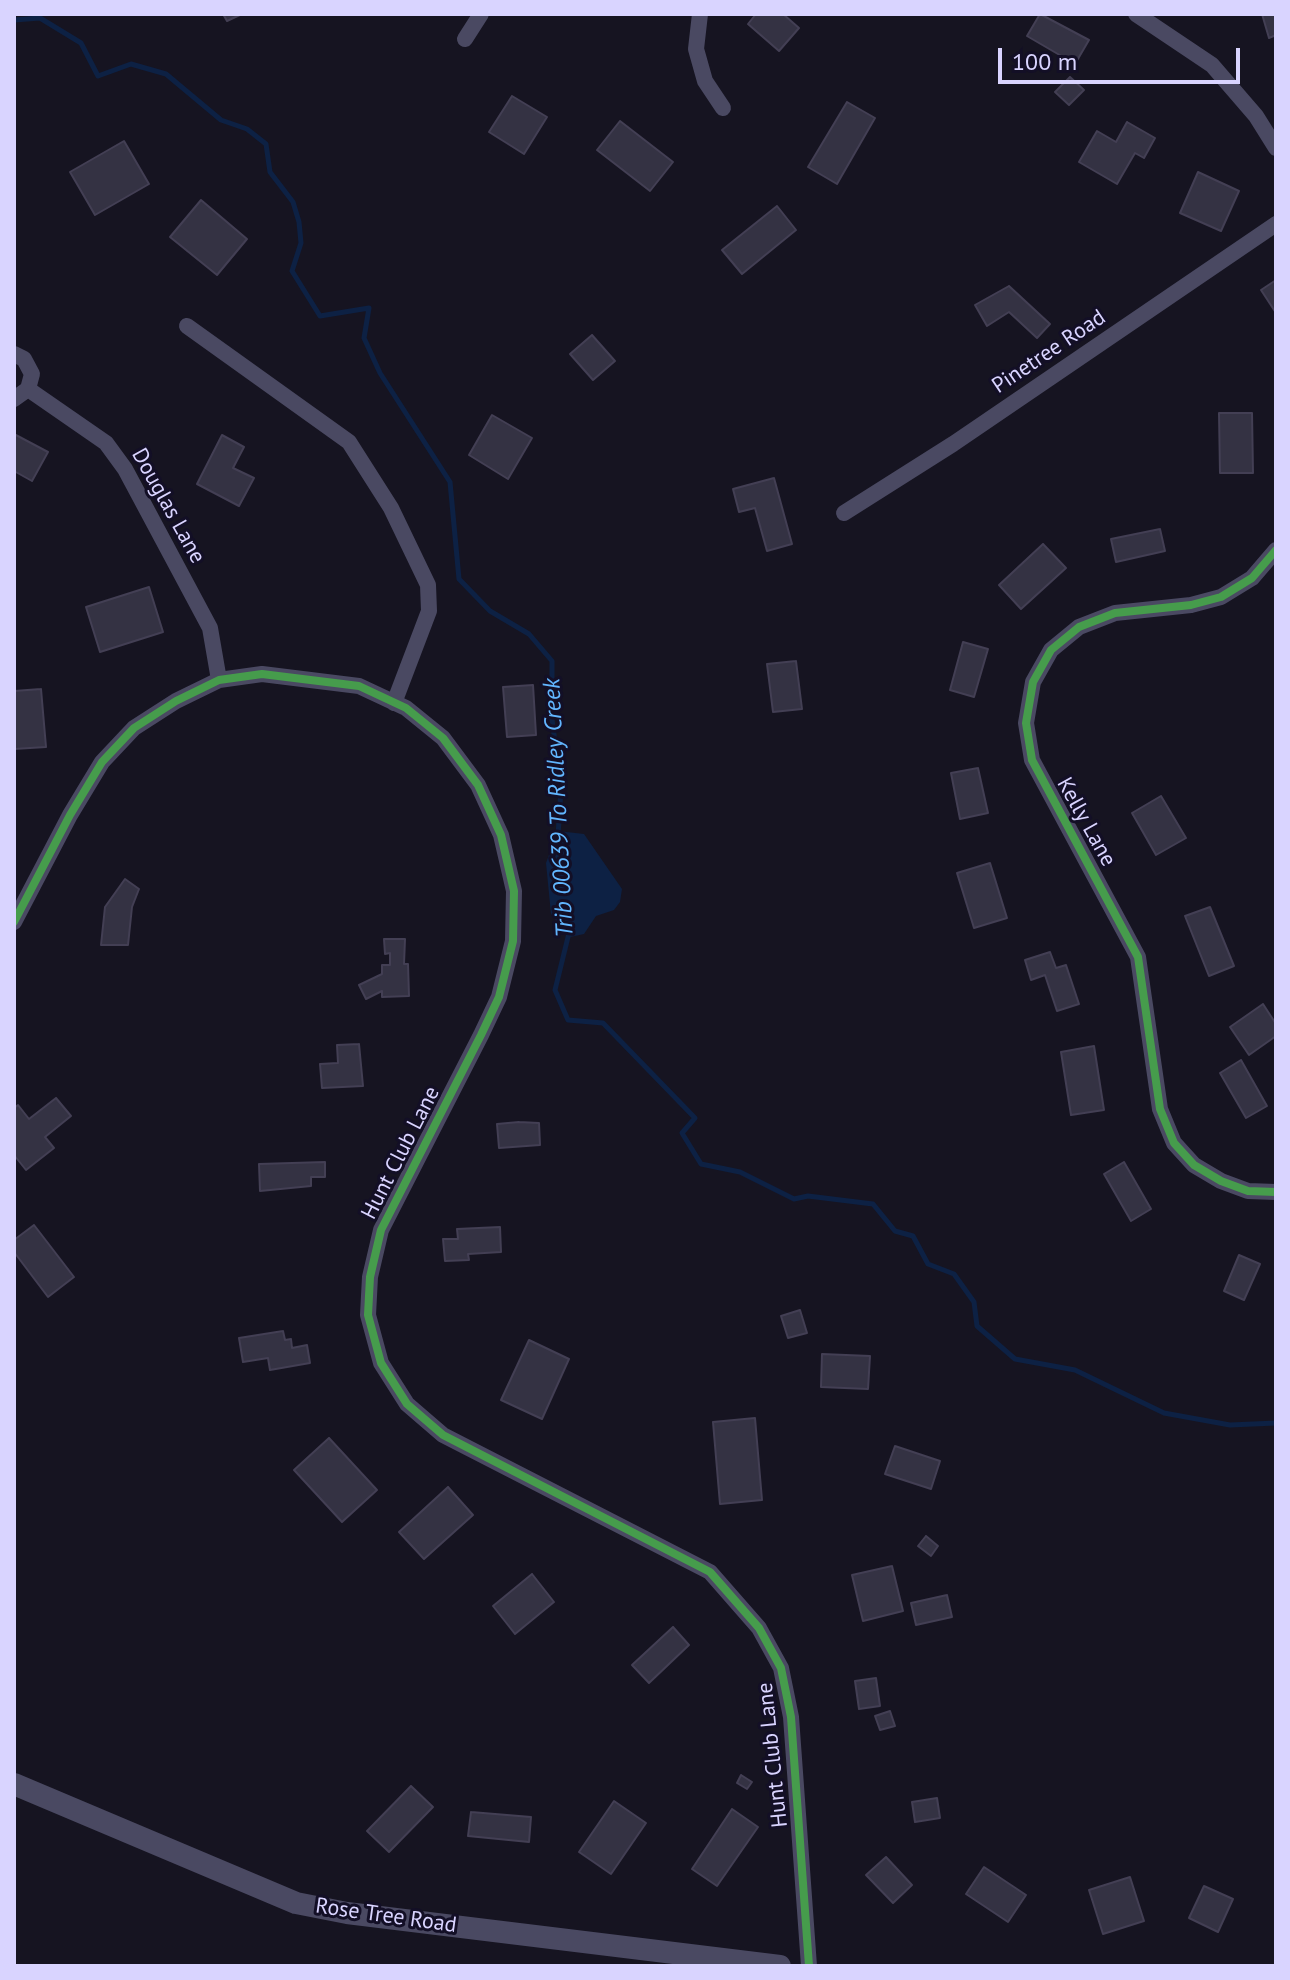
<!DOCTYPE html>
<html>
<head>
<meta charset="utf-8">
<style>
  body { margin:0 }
  #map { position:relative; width:1290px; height:1980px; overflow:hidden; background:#161421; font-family:"PT Sans",sans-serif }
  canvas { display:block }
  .frame { position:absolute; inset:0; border:16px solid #d9d4ff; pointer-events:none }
  .scale { position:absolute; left:998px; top:48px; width:242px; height:36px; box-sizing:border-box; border:4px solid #d9d4ff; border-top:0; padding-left:10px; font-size:24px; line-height:28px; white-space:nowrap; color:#d9d4ff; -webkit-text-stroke:6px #130f26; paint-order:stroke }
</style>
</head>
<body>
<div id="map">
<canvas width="1290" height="1980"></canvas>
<div class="frame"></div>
<div class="scale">100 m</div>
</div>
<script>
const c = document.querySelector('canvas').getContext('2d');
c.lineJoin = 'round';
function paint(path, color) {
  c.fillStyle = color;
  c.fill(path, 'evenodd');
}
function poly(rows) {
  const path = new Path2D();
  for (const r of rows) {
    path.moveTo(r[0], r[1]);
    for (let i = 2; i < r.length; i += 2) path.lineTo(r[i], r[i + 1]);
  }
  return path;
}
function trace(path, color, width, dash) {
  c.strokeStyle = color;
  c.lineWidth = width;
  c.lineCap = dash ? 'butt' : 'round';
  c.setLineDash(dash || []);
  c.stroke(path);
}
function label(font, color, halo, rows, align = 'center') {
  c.font = font + ' "PT Sans",sans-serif';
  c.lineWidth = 6;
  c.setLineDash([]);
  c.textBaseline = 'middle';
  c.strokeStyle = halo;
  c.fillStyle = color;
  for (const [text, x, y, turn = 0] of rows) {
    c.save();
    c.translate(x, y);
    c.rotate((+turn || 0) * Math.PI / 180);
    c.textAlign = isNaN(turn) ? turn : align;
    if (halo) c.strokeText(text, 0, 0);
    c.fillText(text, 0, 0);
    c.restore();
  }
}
paint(poly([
  [558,831,584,834,622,889,620,902,614,910,596,916,584,934,570,937,551,914,546,863]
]), '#0d2144');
trace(poly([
  [14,20,40,18,81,43,98,76,131,64,166,74,221,120,247,129,266,144,270,172,293,202,299,222,301,243,292,271,320,316,369,308,364,338,380,373,450,482,459,579,490,611,529,634,552,661,552,719,561,789,558,836],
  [569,933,555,990,568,1020,603,1023,695,1118,682,1133,701,1164,740,1172,794,1199,808,1196,873,1204,895,1231,913,1236,928,1264,954,1274,974,1302,977,1326,1015,1359,1075,1370,1164,1413,1230,1425,1276,1423]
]), '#0d2144', 5);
const building = poly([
  [223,14,242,14,227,21,223,14],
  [756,14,783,14,799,28,779,51,748,24,756,14],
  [1040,14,1089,40,1075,64,1027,36,1040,14],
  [1262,14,1276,14,1276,35,1269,38,1262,14],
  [1070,77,1084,90,1069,105,1055,92,1070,77],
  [512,96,547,117,524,154,489,132,512,96],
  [847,102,875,118,837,184,808,167,847,102],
  [620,121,673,162,650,191,597,150,620,121],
  [1127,122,1155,138,1144,158,1135,153,1117,184,1079,162,1097,131,1116,142,1127,122],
  [124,141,149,184,95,215,70,172,124,141],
  [1198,172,1239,191,1221,231,1180,213,1198,172],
  [201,200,247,239,217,275,170,237,201,200],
  [777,206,796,230,742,274,722,250,777,206],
  [1276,280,1276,313,1261,290,1276,280],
  [1009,286,1050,324,1037,338,1009,312,987,326,975,305,1009,286],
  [592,335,615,361,593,380,570,354,592,335],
  [1219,413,1252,413,1253,473,1220,473,1219,413],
  [492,415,532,438,508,479,469,455,492,415],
  [14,434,48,452,32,481,14,471,14,434],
  [222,435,244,447,233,468,254,478,239,506,197,484,222,435],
  [774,478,792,544,767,551,755,508,739,512,733,489,774,478],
  [1160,529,1165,551,1116,562,1111,539,1160,529],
  [1043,544,1066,568,1021,609,999,585,1043,544],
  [149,587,163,632,100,652,86,607,149,587],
  [963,642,988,649,974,697,950,690,963,642],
  [796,661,802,709,773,712,767,664,796,661],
  [533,685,536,735,507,737,503,687,533,685],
  [41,689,46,747,14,749,14,691,41,689],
  [978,768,988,813,960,819,951,773,978,768],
  [1161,796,1186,838,1156,855,1132,813,1161,796],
  [990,863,1007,918,974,928,957,873,990,863],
  [125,879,139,889,132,907,128,945,101,945,105,907,125,879],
  [1210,907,1234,966,1209,976,1185,916,1210,907],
  [384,939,405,939,404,964,408,964,409,996,382,997,382,991,366,999,359,985,382,974,382,965,390,965,390,953,385,954,384,939],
  [1050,952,1056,968,1066,965,1079,1004,1057,1011,1045,975,1031,980,1025,960,1050,952],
  [1263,1004,1276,1024,1276,1036,1249,1055,1230,1027,1263,1004],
  [359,1044,363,1086,322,1088,320,1064,338,1063,337,1045,359,1044],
  [1094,1046,1104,1110,1071,1115,1061,1052,1094,1046],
  [1241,1060,1267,1106,1246,1118,1220,1073,1241,1060],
  [56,1098,71,1116,45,1137,54,1148,26,1170,14,1155,14,1108,18,1105,29,1119,56,1098],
  [519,1122,539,1123,540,1145,499,1148,497,1124,519,1122],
  [325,1162,325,1177,311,1177,311,1186,260,1191,259,1164,325,1162],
  [1124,1162,1151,1209,1131,1221,1104,1174,1124,1162],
  [34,1225,74,1277,48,1297,14,1252,14,1240,34,1225],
  [500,1227,501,1252,468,1254,469,1260,445,1261,443,1239,458,1239,457,1229,500,1227],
  [1239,1255,1260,1264,1244,1300,1224,1291,1239,1255],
  [800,1310,807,1333,788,1338,781,1316,800,1310],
  [283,1331,285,1340,291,1339,292,1348,307,1345,310,1363,270,1370,268,1358,243,1362,239,1338,283,1331],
  [529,1340,569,1359,542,1419,501,1400,529,1340],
  [822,1354,870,1356,868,1389,821,1387,822,1354],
  [755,1418,762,1500,720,1504,713,1422,755,1418],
  [329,1438,377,1490,342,1522,294,1470,329,1438],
  [895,1446,940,1461,931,1489,885,1474,895,1446],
  [448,1487,473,1515,424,1559,399,1532,448,1487],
  [926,1536,938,1546,931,1556,918,1546,926,1536],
  [892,1566,903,1611,863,1621,852,1575,892,1566],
  [532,1574,554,1602,515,1634,493,1606,532,1574],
  [947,1595,952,1617,916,1625,911,1603,947,1595],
  [673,1627,689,1645,649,1683,632,1665,673,1627],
  [876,1678,880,1706,859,1709,855,1681,876,1678],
  [890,1711,895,1726,880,1730,875,1716,890,1711],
  [741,1775,752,1782,747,1789,737,1783,741,1775],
  [411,1786,433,1807,389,1852,367,1831,411,1786],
  [937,1798,940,1818,915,1822,912,1802,937,1798],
  [614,1801,646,1823,611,1874,579,1852,614,1801],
  [732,1809,758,1827,717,1886,692,1869,732,1809],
  [471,1812,531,1817,529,1842,468,1836,471,1812],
  [886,1857,912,1885,893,1903,866,1875,886,1857],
  [984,1867,1026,1895,1008,1922,966,1894,984,1867],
  [1130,1877,1144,1921,1103,1934,1089,1890,1130,1877],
  [1204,1886,1233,1899,1218,1932,1189,1918,1204,1886]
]);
paint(building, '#343243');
trace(building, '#433f54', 2);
trace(poly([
  [700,14,696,49,705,81,723,108],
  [1136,14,1212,65,1256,116,1276,148],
  [465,39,481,14],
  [187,326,349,442,391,508,428,585,429,611,394,703],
  [14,354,24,359,32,374,28,389,14,399],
  [28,389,106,443,125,469,210,628,219,680],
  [844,513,953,444,1276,224],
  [1276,550,1252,578,1221,597,1191,605,1115,613,1079,627,1051,650,1033,682,1026,723,1032,760,1138,957,1160,1109,1174,1143,1194,1165,1221,1181,1248,1191,1276,1192],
  [14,922,70,815,102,762,134,728,176,701,219,680,262,674,359,686,406,708,443,738,478,785,501,835,514,891,513,941,499,997,481,1035,381,1230,370,1277,368,1315,381,1363,407,1404,443,1435,710,1572,759,1628,781,1668,791,1717,809,1966]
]), '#4a4962', 16);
trace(poly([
  [14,1784,296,1903,347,1913,780,1966]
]), '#4a4962', 22);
trace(poly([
  [1276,550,1252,578,1221,597,1191,605,1115,613,1079,627,1051,650,1033,682,1026,723,1032,760,1138,957,1160,1109,1174,1143,1194,1165,1221,1181,1248,1191,1276,1192],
  [14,922,70,815,102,762,134,728,176,701,219,680,262,674,359,686,406,708,443,738,478,785,501,835,514,891,513,941,499,997,481,1035,381,1230,370,1277,368,1315,381,1363,407,1404,443,1435,710,1572,759,1628,781,1668,791,1717,809,1966]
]), '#469c4c', 8);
label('22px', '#d9d4ff', '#130f26', [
  ["Pinetree Road",1049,352,-34],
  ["Douglas Lane",168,506,61],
  ["Kelly Lane",1086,822,61],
  ["Hunt Club Lane",401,1153,-63],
  ["Hunt Club Lane",773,1755,-96],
  ["Rose Tree Road",386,1916,8]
]);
label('italic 24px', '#62b6ff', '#130f26', [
  ["Trib 00639 To Ridley Creek",559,808,-93]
]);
</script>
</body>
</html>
